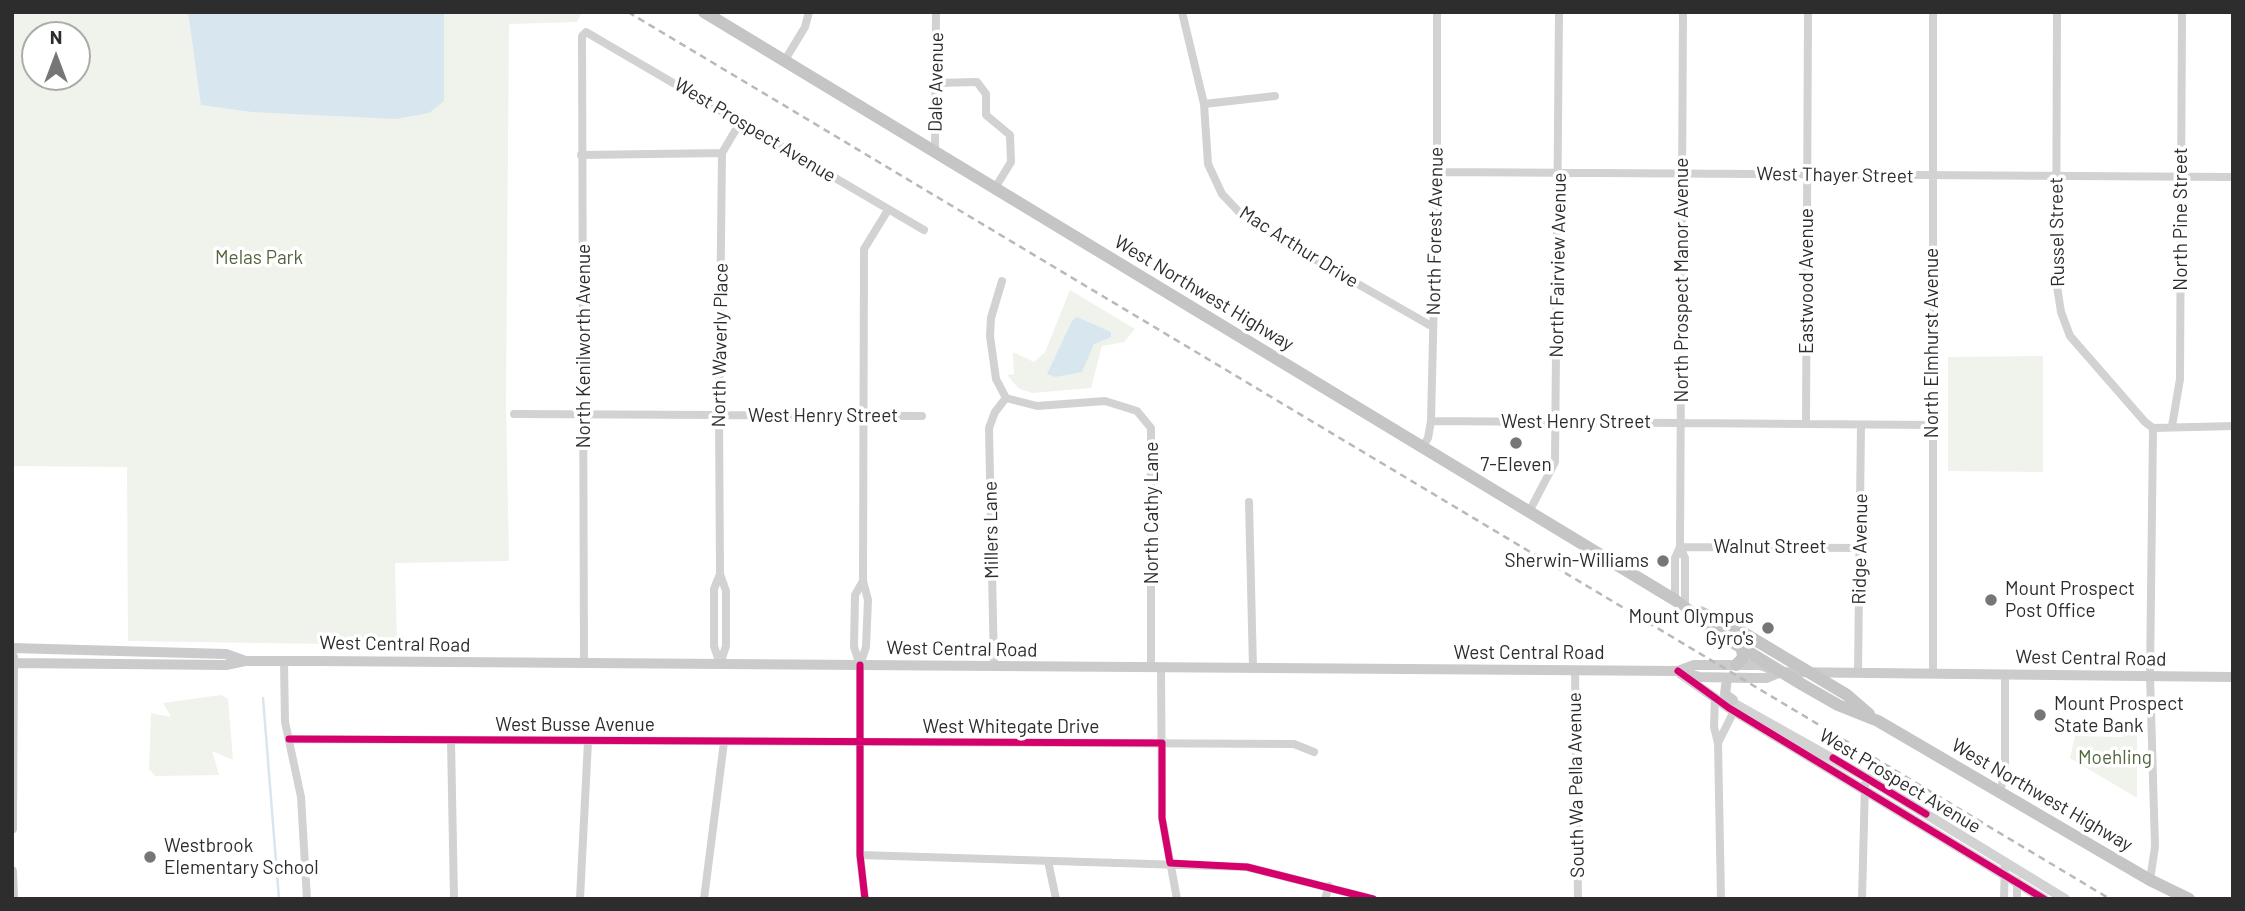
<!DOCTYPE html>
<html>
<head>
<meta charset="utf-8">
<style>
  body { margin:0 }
  #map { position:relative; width:2245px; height:911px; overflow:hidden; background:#fff; font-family:Barlow,sans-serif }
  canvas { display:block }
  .frame { position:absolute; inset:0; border:14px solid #2d2d2d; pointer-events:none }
  .north { position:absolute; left:21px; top:21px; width:70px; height:70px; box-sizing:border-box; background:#fff; border:2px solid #ababab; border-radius:50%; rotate:0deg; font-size:19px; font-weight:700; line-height:28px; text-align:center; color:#2d2d2d }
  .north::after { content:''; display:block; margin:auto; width:24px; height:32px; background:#767676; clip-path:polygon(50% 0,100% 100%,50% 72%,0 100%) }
</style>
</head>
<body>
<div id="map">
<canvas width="2245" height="911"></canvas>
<div class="frame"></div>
<div class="north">N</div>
</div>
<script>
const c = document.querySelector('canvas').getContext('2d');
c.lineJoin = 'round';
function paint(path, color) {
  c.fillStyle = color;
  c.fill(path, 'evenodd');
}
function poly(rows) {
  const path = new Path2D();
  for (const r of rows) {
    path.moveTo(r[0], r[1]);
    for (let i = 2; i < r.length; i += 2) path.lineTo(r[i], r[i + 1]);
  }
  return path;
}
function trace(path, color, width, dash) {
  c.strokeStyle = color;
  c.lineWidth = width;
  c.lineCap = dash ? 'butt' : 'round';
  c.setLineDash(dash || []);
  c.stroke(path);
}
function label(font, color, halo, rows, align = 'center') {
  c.font = font + ' Barlow,sans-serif';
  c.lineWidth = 7;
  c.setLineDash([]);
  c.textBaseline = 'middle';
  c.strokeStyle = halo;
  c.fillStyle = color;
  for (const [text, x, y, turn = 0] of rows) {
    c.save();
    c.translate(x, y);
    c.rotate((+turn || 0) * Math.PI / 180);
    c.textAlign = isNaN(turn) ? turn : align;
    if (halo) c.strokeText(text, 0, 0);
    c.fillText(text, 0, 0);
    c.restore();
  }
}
paint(poly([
  [12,12,582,12,577,22,509,24,506,402,509,561,395,563,397,645,128,641,127,467,12,466],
  [35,35,77,35,77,77,35,77],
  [1070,290,1135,329,1124,342,1102,346,1091,388,1032,393,1018,388,1007,375,1014,374,1013,352,1034,362,1045,352],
  [2043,356,2043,472,1948,471,1948,357],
  [221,695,228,699,233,760,212,751,219,775,155,776,149,769,151,713,171,717,163,703],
  [2124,723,2137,725,2137,798,2070,758,2075,736,2123,737]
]), '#f0f3eb');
paint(poly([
  [188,12,444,12,444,101,429,113,396,119,252,112,201,105],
  [1077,317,1111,332,1111,337,1094,344,1082,372,1055,377,1047,374,1072,321]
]), '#d8e6f0');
trace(poly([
  [263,698,279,899]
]), '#d8e6f0', 2.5);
trace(poly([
  [1182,12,1204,104,1208,164,1222,194,1240,213,1274,236,1433,327],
  [1683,12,1680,547,1685,558,1685,606],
  [1933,12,1933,674],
  [2057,12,2056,280,2061,312,2070,336,2145,422,2153,428,2233,426],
  [785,60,805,27,809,12],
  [936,83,977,82,986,94,986,115,1010,135,1011,162,995,188],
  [1204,104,1275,96],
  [935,152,936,12],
  [581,155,722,153],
  [1437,172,2233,177],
  [1002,281,991,318,990,336,996,379,1006,398,1037,406,1105,401,1137,411,1151,428,1151,667],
  [514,414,922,416],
  [1431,421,1931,425],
  [1806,423,1808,12],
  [2172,426,2180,379,2182,12],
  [1422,448,1428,438,1431,421,1437,172,1437,12],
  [1249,502,1253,668],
  [1529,512,1555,462,1559,12],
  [1680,547,1860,548],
  [863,581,855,595,854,647,860,665,860,855,865,899],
  [1675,600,1675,558,1680,547],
  [284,661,285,722,301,797,307,899],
  [584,663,582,36,586,32,924,230],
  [720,664,726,646,726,591,720,574,719,415,722,153,741,121],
  [720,664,714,646,714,589,720,574],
  [860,665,866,647,868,600,863,581,864,249,888,210],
  [994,667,989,428,995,412,1006,398],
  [1161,668,1162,818,1177,899],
  [1575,671,1578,899],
  [1858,672,1861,425],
  [1715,697,1714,727,1718,743,1721,899],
  [289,739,1294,744,1314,752],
  [451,740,454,899],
  [1718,743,1734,711],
  [1999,792,2005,776,2005,674],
  [860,855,1247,867,1373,899],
  [1048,861,1056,899],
  [2150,880,2155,847,2150,676,2153,428],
  [580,899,588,741],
  [704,899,724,742],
  [1325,899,1329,886],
  [1862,899,1865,784],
  [2004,899,2005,862],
  [2017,899,2017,881]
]), '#d2d2d2', 8);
trace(poly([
  [1681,674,1729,708,2044,899],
  [1726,699,1867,778,2065,899]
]), '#d2d2d2', 10);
trace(poly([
  [12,648,226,654,243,660],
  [12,663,226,665,245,661,316,661,1678,671,1700,677,1751,678,1766,678,1781,672],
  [1678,671,1694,665,1760,665,1781,672,2233,677],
  [1727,678,1725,694,1733,700],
  [12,829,13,657],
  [12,871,13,899]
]), '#cbcbcb', 10);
trace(poly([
  [704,12,1675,600,1724,637,1803,685,1838,705,1878,721,2150,880,2189,899],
  [1700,612,1732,626,1847,695,1869,714],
  [1736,665,1743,658,1742,648]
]), '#c5c5c5', 12);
trace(poly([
  [628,12,2110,899]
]), '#b9b9b9', 2.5, [7, 5]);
trace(poly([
  [860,665,860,855,865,899],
  [1678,671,1729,708,2044,899],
  [289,739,1162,743,1162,818,1170,863,1247,867,1373,899],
  [1833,758,1926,814]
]), '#d6006c', 7);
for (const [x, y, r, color] of [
  [1516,443,7,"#767676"],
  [1663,561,7,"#767676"],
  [1991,600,7,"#767676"],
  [1768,628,7,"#767676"],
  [2040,715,7,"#767676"],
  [150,857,7,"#767676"]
]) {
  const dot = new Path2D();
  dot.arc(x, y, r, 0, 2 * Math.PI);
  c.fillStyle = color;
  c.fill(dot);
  trace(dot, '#fff', 2.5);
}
label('19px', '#2d2d2d', '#fff', [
  ["Dale Avenue",936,82,-89],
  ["West Prospect Avenue",755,130,31],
  ["West Thayer Street",1835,175,1],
  ["North Pine Street",2181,219,-90],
  ["North Forest Avenue",1435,231,-89],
  ["Russel Street",2057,232,-91],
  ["Mac Arthur Drive",1299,247,32],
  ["North Fairview Avenue",1558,265,-89],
  ["North Prospect Manor Avenue",1682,280,-90],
  ["Eastwood Avenue",1807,281,-90],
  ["West Northwest Highway",1204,293,31],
  ["North Elmhurst Avenue",1932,343,-90],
  ["North Waverly Place",720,345,-89],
  ["North Kenilworth Avenue",584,346,-90],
  ["West Henry Street",823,416],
  ["West Henry Street",1576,422],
  ["North Cathy Lane",1152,513,-90],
  ["Millers Lane",991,530,-91],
  ["Walnut Street",1770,547],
  ["Ridge Avenue",1860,549,-89],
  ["West Central Road",395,644,1],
  ["West Central Road",962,649,1],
  ["West Central Road",1529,653],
  ["West Central Road",2091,658,1],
  ["West Busse Avenue",575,725],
  ["West Whitegate Drive",1011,727],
  ["West Prospect Avenue",1900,781,31],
  ["South Wa Pella Avenue",1576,785,-91],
  ["West Northwest Highway",2042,795,30]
]);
label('19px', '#50663c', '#fff', [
  ["Melas Park",259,258],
  ["Moehling",2115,758]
]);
label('19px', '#2d2d2d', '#fff', [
  ["7-Eleven",1516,465,"center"],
  ["Sherwin-Williams",1649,561,"right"],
  ["Mount Prospect",2005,589],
  ["Post Office",2005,611],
  ["Mount Olympus",1754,617,"right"],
  ["Gyro's",1754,639,"right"],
  ["Mount Prospect",2054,704],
  ["State Bank",2054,726],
  ["Westbrook",164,846],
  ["Elementary School",164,868]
], 'left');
</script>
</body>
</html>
